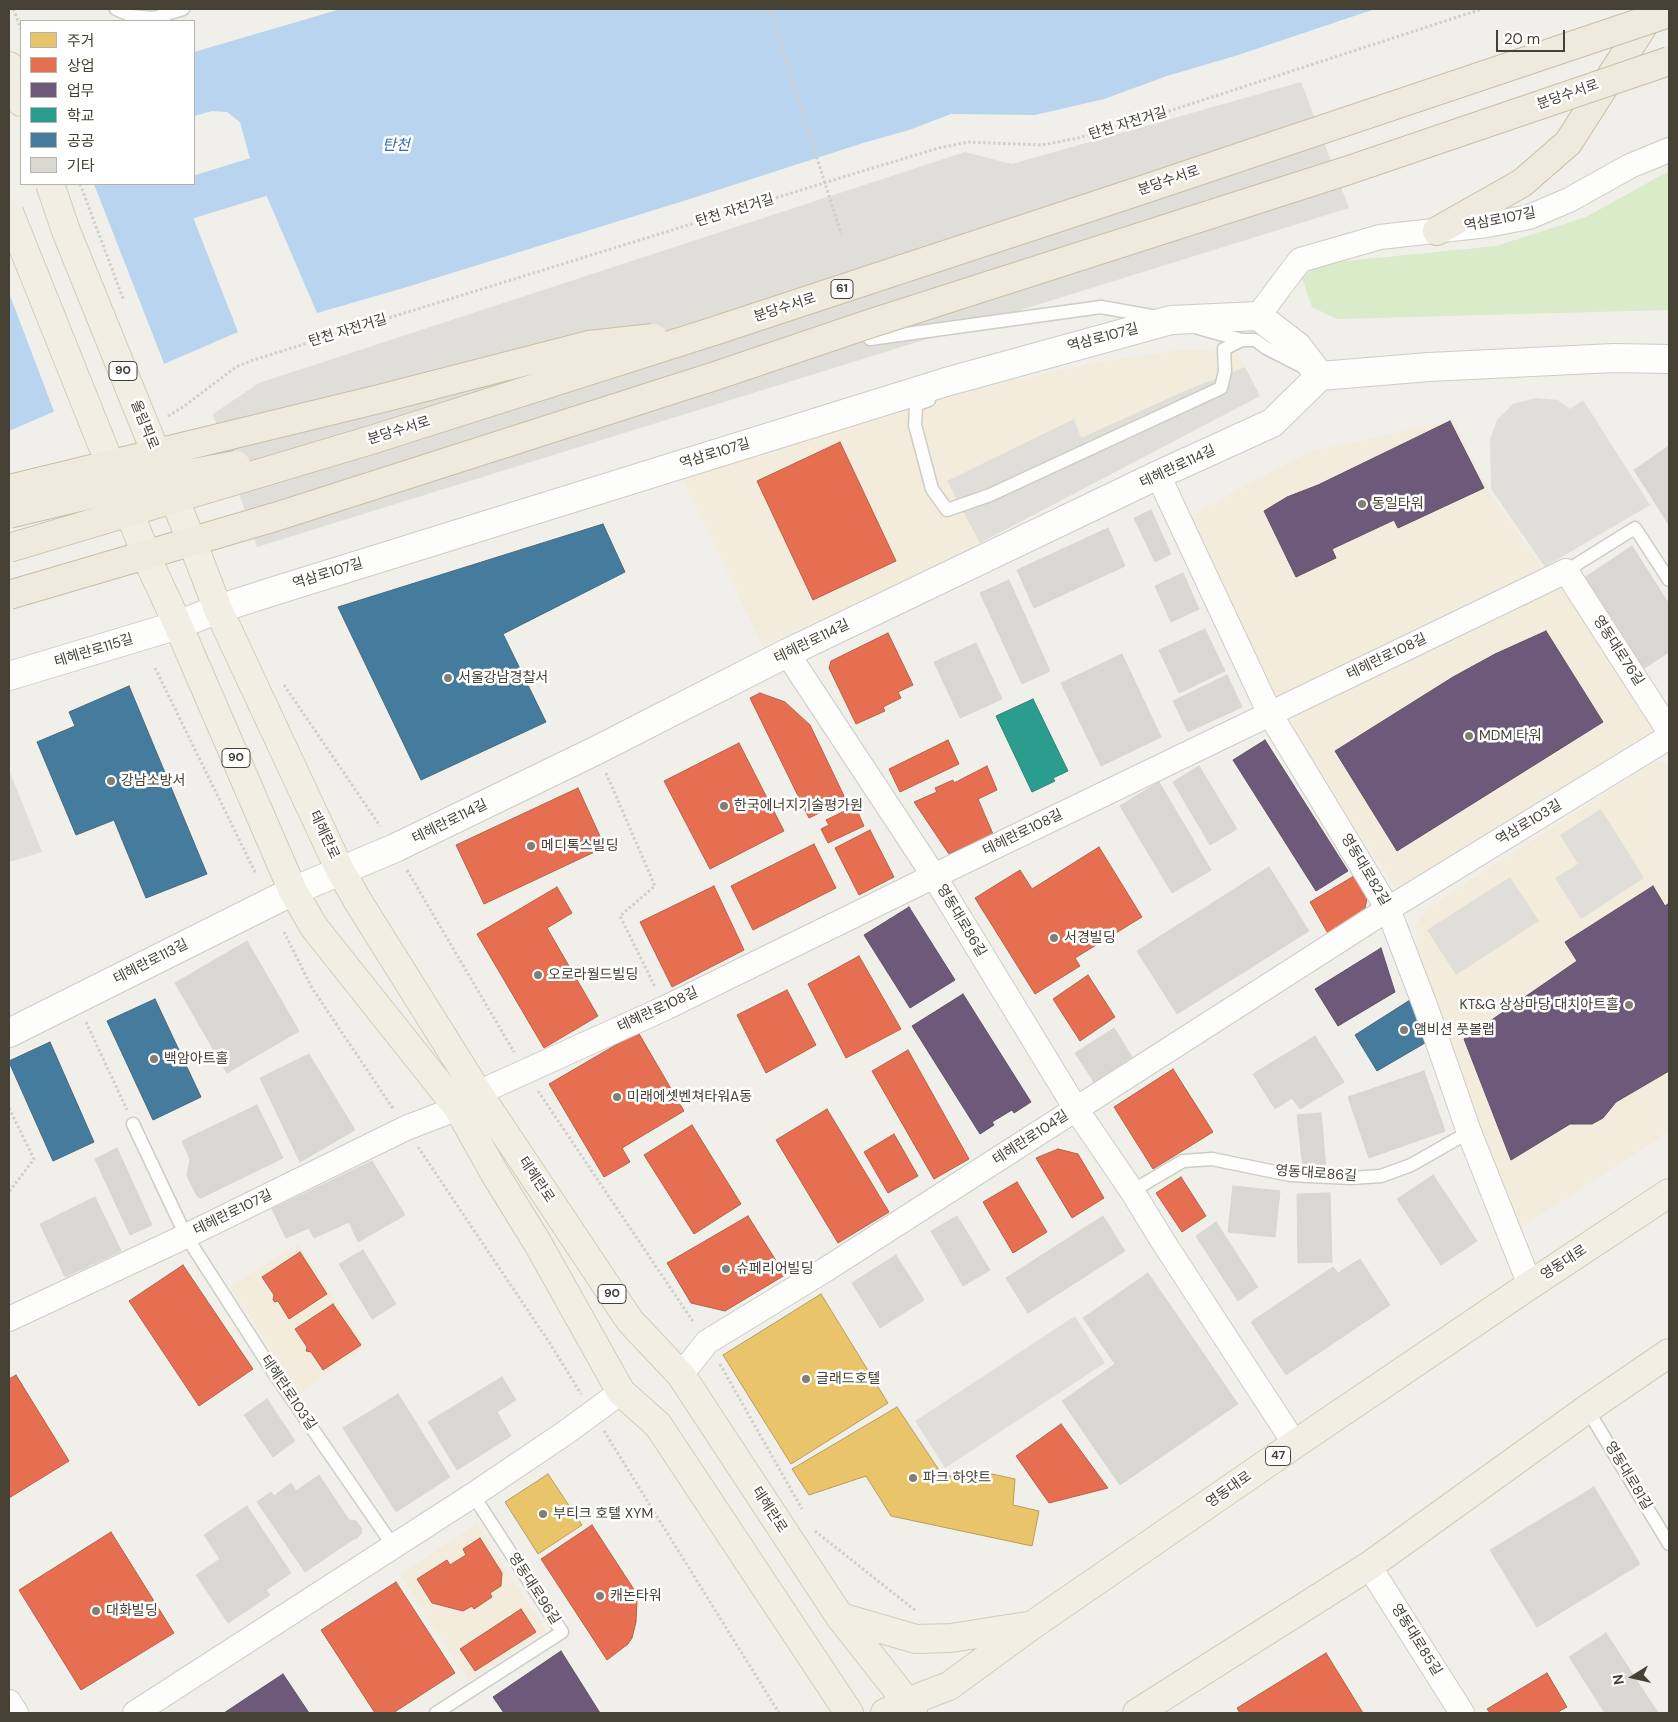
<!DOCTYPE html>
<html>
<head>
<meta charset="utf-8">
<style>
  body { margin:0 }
  #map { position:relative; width:1678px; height:1722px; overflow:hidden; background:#f0efe9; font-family:"DM Sans","Noto Sans KR",sans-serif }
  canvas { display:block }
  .frame { position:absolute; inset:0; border:10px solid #464135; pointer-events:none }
  .legend { position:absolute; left:20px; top:20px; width:175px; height:165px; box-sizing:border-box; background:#fff; border:1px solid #b5b3ae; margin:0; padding:6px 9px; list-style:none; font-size:15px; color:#464135 }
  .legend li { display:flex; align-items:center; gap:10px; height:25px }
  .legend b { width:25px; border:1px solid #b5b3ae }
  .north { position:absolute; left:1608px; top:1652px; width:50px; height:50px; -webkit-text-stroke:4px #fff; paint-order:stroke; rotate:260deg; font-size:14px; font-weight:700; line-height:20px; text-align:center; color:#464135 }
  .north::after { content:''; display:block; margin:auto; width:18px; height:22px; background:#464135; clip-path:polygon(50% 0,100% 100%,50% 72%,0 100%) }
  .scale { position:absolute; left:1496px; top:30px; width:69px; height:22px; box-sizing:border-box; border:2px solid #464135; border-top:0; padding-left:6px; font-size:15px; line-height:18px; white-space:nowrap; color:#464135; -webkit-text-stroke:4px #fff; paint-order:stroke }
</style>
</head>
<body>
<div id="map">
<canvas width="1678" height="1722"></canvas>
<div class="frame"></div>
<ul class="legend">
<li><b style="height:14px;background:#e9c46a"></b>주거</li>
<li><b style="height:14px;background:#e76f51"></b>상업</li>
<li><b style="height:14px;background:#6d597a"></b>업무</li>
<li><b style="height:14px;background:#2a9d8f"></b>학교</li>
<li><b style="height:14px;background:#457b9d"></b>공공</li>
<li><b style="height:14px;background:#d9d7d1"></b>기타</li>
</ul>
<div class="north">N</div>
<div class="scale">20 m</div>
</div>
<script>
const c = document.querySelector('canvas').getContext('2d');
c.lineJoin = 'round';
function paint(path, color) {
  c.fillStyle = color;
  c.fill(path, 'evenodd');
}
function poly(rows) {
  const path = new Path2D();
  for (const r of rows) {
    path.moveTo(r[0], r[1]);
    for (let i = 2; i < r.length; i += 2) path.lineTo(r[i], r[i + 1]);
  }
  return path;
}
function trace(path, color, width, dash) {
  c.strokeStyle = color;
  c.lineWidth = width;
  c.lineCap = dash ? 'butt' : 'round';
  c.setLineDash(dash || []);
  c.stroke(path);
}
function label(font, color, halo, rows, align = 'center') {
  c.font = font + ' "DM Sans","Noto Sans KR",sans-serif';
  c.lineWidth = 5;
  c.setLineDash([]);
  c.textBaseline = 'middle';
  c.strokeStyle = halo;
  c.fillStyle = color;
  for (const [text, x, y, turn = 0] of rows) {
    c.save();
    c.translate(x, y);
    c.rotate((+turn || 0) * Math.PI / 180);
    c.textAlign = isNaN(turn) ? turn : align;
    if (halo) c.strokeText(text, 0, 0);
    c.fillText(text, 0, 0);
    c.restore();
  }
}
paint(poly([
  [1185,349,1238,353,1260,396,952,558,763,646,679,472,937,397,1093,363],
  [1453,420,1489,491,1544,571,1287,698,1273,692,1191,515,1309,452],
  [1552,586,1576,598,1654,720,1650,738,1398,892,1292,731,1294,714],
  [1655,761,1669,764,1669,1132,1517,1230,1417,953,1416,926,1426,909],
  [298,1244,366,1346,299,1393,230,1287],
  [477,1524,546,1631,469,1681,400,1574]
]), '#f3ecdc');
paint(poly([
  [1669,171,1669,310,1337,319,1312,307,1302,278,1316,264,1496,246,1586,217]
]), '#daebc9');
paint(poly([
  [1301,82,1349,208,257,547,213,414,259,383,965,152,1012,164],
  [1245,367,1260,396,980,543,947,481,1074,419,1081,438,1187,390],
  [1536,398,1558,400,1570,409,1583,400,1650,505,1545,567,1491,489,1490,439,1497,420,1513,404],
  [9,770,42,852,9,862],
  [1601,809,1644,878,1581,919,1555,878,1578,864,1560,835],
  [1510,877,1539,921,1456,975,1427,930],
  [1075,1316,1105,1363,945,1468,915,1421]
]), '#dfded9');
paint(poly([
  [341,9,1375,9,1238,55,1167,76,1104,99,1035,115,951,114,909,130,863,143,696,197,407,287,317,313,249,155,240,122,227,112,212,111,194,116,194,52],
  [9,106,21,184,180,184,238,332,9,431]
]), '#b9d4ee');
paint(poly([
  [21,100,21,184,94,184,165,366,55,414,9,293,9,103]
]), '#f0efe9');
const homes = poly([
  [821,1294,888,1403,791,1464,723,1355,821,1294],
  [897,1407,939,1470,937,1473,981,1483,983,1472,1015,1479,1013,1505,1039,1511,1032,1546,891,1516,866,1476,809,1495,792,1469,897,1407],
  [548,1474,582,1525,538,1554,505,1502,548,1474]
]);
paint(homes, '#e9c46a');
trace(homes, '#b89d5a', 1);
const shops = poly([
  [840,442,896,561,813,600,757,481,840,442],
  [888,633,913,685,898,692,901,698,883,707,885,711,856,724,829,668,831,661,888,633],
  [760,693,785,702,810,725,846,800,809,818,750,698,760,693],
  [948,740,959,764,900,792,889,769,948,740],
  [739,743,784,831,710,869,664,781,739,743],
  [987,766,997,790,978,799,993,834,949,854,914,802,937,792,935,788,953,780,954,783,987,766],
  [578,788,605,847,484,904,456,845,578,788],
  [855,806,864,826,828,843,821,829,829,825,826,820,855,806],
  [870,830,894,877,859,895,835,848,870,830],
  [814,844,836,888,753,930,731,886,814,844],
  [1099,847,1142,917,1075,958,1080,966,1035,994,975,898,1020,870,1032,889,1099,847],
  [1354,876,1367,899,1363,917,1330,937,1310,902,1354,876],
  [714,886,744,950,672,987,640,922,714,886],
  [557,887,572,913,547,928,598,1016,544,1048,477,934,557,887],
  [859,956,901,1029,846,1058,808,984,859,956],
  [1088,975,1115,1017,1080,1041,1053,999,1088,975],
  [787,990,816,1045,766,1073,737,1015,787,990],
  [638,1032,684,1111,622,1148,630,1162,604,1177,549,1084,638,1032],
  [908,1050,969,1159,934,1179,872,1071,908,1050],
  [1173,1069,1213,1132,1153,1169,1114,1107,1173,1069],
  [827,1109,889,1212,838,1243,776,1140,827,1109],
  [692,1125,741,1204,694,1234,644,1155,692,1125],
  [894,1134,918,1176,888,1193,864,1152,894,1134],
  [1058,1149,1078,1154,1104,1198,1072,1218,1036,1158,1058,1149],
  [1181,1177,1206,1216,1182,1232,1156,1193,1181,1177],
  [1017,1182,1047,1232,1013,1253,983,1202,1017,1182],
  [748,1216,785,1275,725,1311,691,1303,667,1263,748,1216],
  [300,1252,327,1294,289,1319,278,1301,275,1302,273,1300,274,1295,262,1277,300,1252],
  [183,1265,253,1369,199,1406,129,1301,183,1265],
  [333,1304,361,1345,323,1370,311,1352,306,1351,307,1347,295,1329,333,1304],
  [16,1375,69,1461,9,1498,9,1379,16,1375],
  [1061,1424,1108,1488,1049,1503,1016,1456,1061,1424],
  [592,1525,635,1591,637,1601,636,1622,632,1638,628,1644,607,1660,541,1559,592,1525],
  [111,1532,174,1633,81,1690,19,1590,111,1532],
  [480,1538,502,1573,501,1586,490,1593,492,1597,474,1609,472,1606,463,1611,432,1603,417,1579,447,1560,450,1565,466,1555,463,1549,480,1538],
  [396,1582,455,1673,393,1713,375,1713,321,1630,396,1582],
  [521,1609,536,1632,475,1671,460,1649,521,1609],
  [1326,1653,1363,1713,1240,1713,1237,1708,1326,1653],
  [1547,1673,1567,1707,1556,1713,1490,1713,1487,1709,1547,1673]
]);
paint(shops, '#e76f51');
trace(shops, '#b76149', 1);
const offices = poly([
  [1450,421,1484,488,1398,528,1394,520,1332,549,1336,558,1296,577,1264,511,1287,497,1318,485,1450,421],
  [1546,631,1603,722,1397,851,1335,751,1453,677,1495,654,1546,631],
  [1265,740,1348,871,1316,891,1233,760,1265,740],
  [1653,886,1665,906,1669,903,1669,1071,1616,1102,1603,1118,1592,1124,1570,1124,1511,1160,1464,1039,1577,961,1565,942,1653,886],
  [909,907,955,980,910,1008,864,935,909,907],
  [1381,948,1395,992,1338,1026,1315,989,1381,948],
  [963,994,1031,1102,1014,1113,1012,1110,992,1122,994,1125,980,1134,912,1026,963,994],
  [561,1651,600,1713,504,1713,493,1697,561,1651],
  [283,1674,309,1713,224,1713,248,1697,283,1674]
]);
paint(offices, '#6d597a');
trace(offices, '#615265', 1);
const schools = poly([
  [1033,699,1068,771,1053,778,1055,781,1032,792,996,716,1033,699]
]);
paint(schools, '#2a9d8f');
trace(schools, '#328174', 1);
const public = poly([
  [603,524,625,572,503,634,546,722,421,780,338,607,603,524],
  [129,686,207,874,146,898,114,820,76,835,37,742,75,726,69,712,129,686],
  [155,999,201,1097,153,1120,107,1021,155,999],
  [1410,1000,1425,1043,1377,1071,1355,1035,1410,1000],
  [50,1042,94,1142,53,1161,9,1062,9,1061,50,1042]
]);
paint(public, '#457b9d');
trace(public, '#456a7e', 1);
trace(poly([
  [131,216,314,160]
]), '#b9d4ee', 41);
const building = poly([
  [1669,446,1669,525,1634,470,1669,446],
  [1151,510,1171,554,1155,562,1134,518,1151,510],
  [1108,528,1125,566,1034,608,1017,570,1108,528],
  [1632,546,1669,604,1669,652,1643,669,1584,578,1632,546],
  [1183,573,1199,609,1171,622,1155,586,1183,573],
  [1009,580,1050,671,1022,684,980,593,1009,580],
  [1205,629,1225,671,1179,693,1159,650,1205,629],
  [976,643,1002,699,960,718,934,662,976,643],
  [1122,654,1161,737,1101,766,1061,683,1122,654],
  [1227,675,1242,707,1188,732,1173,701,1227,675],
  [1199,766,1237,829,1210,845,1173,782,1199,766],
  [1159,782,1211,870,1172,893,1120,806,1159,782],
  [1269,867,1309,931,1177,1014,1137,951,1269,867],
  [247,941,299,1031,227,1073,175,983,247,941],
  [1114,1028,1132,1057,1094,1082,1075,1053,1114,1028],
  [1315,1036,1344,1082,1300,1109,1292,1098,1275,1109,1253,1074,1315,1036],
  [309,1054,355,1130,300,1162,260,1078,309,1054],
  [1424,1071,1445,1131,1369,1158,1348,1097,1424,1071],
  [257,1105,283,1158,201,1198,197,1196,187,1176,190,1159,182,1141,257,1105],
  [1321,1113,1326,1169,1303,1167,1297,1115,1321,1113],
  [117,1148,152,1225,130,1235,95,1159,117,1148],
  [372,1161,405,1215,358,1242,349,1222,314,1238,309,1228,286,1238,272,1209,372,1161],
  [1433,1175,1477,1241,1441,1265,1397,1199,1433,1175],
  [1233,1186,1280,1191,1275,1237,1228,1232,1233,1186],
  [1330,1193,1332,1262,1298,1263,1297,1194,1330,1193],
  [95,1197,121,1251,65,1277,40,1224,95,1197],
  [957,1216,990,1270,963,1286,931,1231,957,1216],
  [1103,1216,1125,1251,1028,1313,1006,1278,1103,1216],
  [1216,1222,1258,1287,1238,1301,1196,1236,1216,1222],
  [363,1250,396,1304,372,1319,339,1264,363,1250],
  [896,1255,924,1300,880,1328,852,1283,896,1255],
  [1360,1259,1390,1305,1286,1375,1251,1322,1333,1267,1338,1273,1360,1259],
  [1148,1273,1238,1404,1120,1485,1062,1401,1115,1364,1083,1318,1148,1273],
  [502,1377,516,1400,497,1412,511,1436,457,1470,428,1422,502,1377],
  [398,1394,450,1477,396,1512,343,1428,398,1394],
  [267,1399,295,1441,273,1457,244,1415,267,1399],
  [319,1475,349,1520,356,1521,362,1529,361,1534,357,1538,352,1540,305,1572,257,1502,271,1492,274,1496,291,1483,296,1491,319,1475],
  [1594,1487,1640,1564,1537,1627,1490,1550,1594,1487],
  [247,1506,291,1573,266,1590,270,1595,228,1623,196,1575,220,1559,204,1535,247,1506],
  [1606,1633,1658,1713,1605,1713,1569,1657,1606,1633]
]);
paint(building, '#d9d7d1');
trace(building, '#d8d6cf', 1);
const service = poly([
  [116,9,132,16,154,18,183,9],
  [1198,328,1242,340],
  [870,339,1101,307,1157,317],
  [929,400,916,405,915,425,932,489,947,510,990,495,1221,388,1225,371,1224,349,1242,340,1255,340,1266,348,1305,368],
  [1566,571,1635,528,1669,580],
  [133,1124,186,1236,276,1376,394,1547],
  [1132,1191,1183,1161,1212,1159,1290,1175,1351,1178,1381,1176,1411,1165,1469,1132],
  [1587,1409,1669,1544],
  [436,1713,562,1632,473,1495]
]);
const minor = poly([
  [1258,316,1300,260,1380,237,1487,225,1529,217,1569,200,1630,166,1669,150],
  [1158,475,1270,714,1388,909,1426,1008,1469,1132,1530,1285],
  [787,653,934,876,1076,1109,1132,1191,1162,1240,1295,1444],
  [478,1093,665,1008,934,876,1566,571,1669,731],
  [9,1319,186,1236,406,1128,458,1108],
  [681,1375,707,1342,825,1270,1388,909,1669,737],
  [1369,1566,1462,1713],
  [9,1702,16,1713],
  [135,1713,473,1495,565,1433,621,1392]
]);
const tertiary = poly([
  [1320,376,1429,367,1614,358,1669,359],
  [9,676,178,625,218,609,271,592,946,382,1171,320,1258,316,1297,346,1320,376],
  [9,1033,293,891,395,848,597,750,787,653,1158,475,1272,423,1320,376]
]);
const primary = poly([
  [9,66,21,102],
  [198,557,218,609,340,870,359,903,478,1093,630,1321,681,1375,840,1617,907,1702,913,1713],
  [152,569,178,625,293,891,314,927,458,1108,495,1174,537,1242,621,1392,658,1425,849,1713],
  [840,1617,916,1639,951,1638,1027,1626],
  [885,1713,907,1702,949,1686,1031,1626,1295,1444,1530,1285,1669,1193],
  [1137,1713,1369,1566,1587,1409,1669,1353]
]);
const trunk = poly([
  [1437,231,1522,183,1568,143,1654,9]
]);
trace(service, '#ceccc7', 15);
trace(minor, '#ceccc7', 26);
trace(tertiary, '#ceccc7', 30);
trace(primary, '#d2cdb6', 30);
trace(trunk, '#c7bfa5', 30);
trace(poly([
  [13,9,21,29],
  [770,9,841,234],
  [168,416,183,407,236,367,253,360,856,173,939,148,968,142,1042,145,1078,138,1157,115,1482,9],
  [155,668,256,874],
  [284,685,380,826],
  [606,773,655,886,620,916,655,987],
  [407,870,514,1052],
  [284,932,312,988,394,1110],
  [86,1022,127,1110],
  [538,1091,694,1323],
  [9,1108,34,1159,9,1192],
  [418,1147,551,1345,581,1394],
  [720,1364,802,1509],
  [604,1431,779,1713],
  [815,1531,916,1611]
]), '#d1cfca', 3, [2.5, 2.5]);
trace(service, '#fdfdfc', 12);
trace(minor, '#fdfdfc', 24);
trace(tertiary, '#fdfdfc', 28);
trace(primary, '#f1eee3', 28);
trace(trunk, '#eeeade', 28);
const primaryBridge = poly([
  [50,184,66,231,198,557],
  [9,212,152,569]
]);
const trunkBridge = poly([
  [9,489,379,399,589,345,653,338],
  [9,514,139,483,236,465],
  [9,548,371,440,711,332,1145,189,1669,13],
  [9,595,275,517,715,376,872,323,1349,170,1669,61]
]);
trace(primaryBridge, '#d2cdb6', 30, []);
trace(trunkBridge, '#c7bfa5', 30, []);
trace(poly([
  [80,184,124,301]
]), '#d1cfca', 3, [2.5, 2.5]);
trace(primaryBridge, '#f1eee3', 28);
trace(trunkBridge, '#eeeade', 28);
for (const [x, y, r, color] of [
  [1362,504,5,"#827e74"],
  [448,678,5,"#827e74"],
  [1469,736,5,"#827e74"],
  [111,781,5,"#827e74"],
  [724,806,5,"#827e74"],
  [531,846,5,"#827e74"],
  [1054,938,5,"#827e74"],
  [538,975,5,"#827e74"],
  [1629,1005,5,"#827e74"],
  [1404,1030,5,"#827e74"],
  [154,1059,5,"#827e74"],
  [617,1097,5,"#827e74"],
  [726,1269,5,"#827e74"],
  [806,1379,5,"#827e74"],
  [913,1478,5,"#827e74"],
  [543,1514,5,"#827e74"],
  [600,1596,5,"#827e74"],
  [96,1611,5,"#827e74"]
]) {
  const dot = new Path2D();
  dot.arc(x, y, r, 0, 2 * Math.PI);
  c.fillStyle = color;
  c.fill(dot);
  trace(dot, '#fff', 2);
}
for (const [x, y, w] of [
  [842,289,22],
  [123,371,28],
  [236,758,28],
  [612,1294,28],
  [1278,1456,25]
]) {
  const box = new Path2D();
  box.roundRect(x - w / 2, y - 9.5, w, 19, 4);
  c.fillStyle = '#fff';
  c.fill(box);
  trace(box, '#464135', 1);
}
label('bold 12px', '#464135', null, [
  ["61",842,289],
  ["90",123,371],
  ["90",236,758],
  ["90",612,1294],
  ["47",1278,1456]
]);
label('14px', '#464135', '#fff', [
  ["분당수서로",1568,95,-19],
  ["탄천 자전거길",1128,124,-17],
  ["분당수서로",1169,181,-19],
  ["탄천 자전거길",735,211,-17],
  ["역삼로107길",1500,220,-11],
  ["분당수서로",785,308,-18],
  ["탄천 자전거길",348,331,-17],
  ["역삼로107길",1103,338,-15],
  ["올림픽로",144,425,68],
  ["분당수서로",399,431,-17],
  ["역삼로107길",715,454,-17],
  ["테헤란로114길",1178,467,-25],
  ["역삼로107길",328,574,-17],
  ["테헤란로114길",812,642,-26],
  ["테헤란로115길",94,651,-17],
  ["영동대로76길",1618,651,57],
  ["테헤란로108길",1387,657,-26],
  ["테헤란로114길",450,822,-26],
  ["역삼로103길",1529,823,-31],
  ["테헤란로108길",1023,833,-26],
  ["테헤란로",324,835,65],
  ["영동대로82길",1365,870,59],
  ["영동대로86길",961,921,59],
  ["테헤란로113길",151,962,-27],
  ["테헤란로108길",658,1010,-25],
  ["테헤란로104길",1031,1138,-33],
  ["영동대로86길",1316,1174,4],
  ["테헤란로",536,1180,56],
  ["테헤란로107길",233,1213,-26],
  ["영동대로",1564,1263,-33],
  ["테헤란로103길",288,1393,56],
  ["영동대로81길",1628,1476,59],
  ["영동대로",1229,1490,-35],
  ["테헤란로",769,1510,57],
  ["영동대로96길",534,1589,57],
  ["영동대로85길",1416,1640,58]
]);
label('14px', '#464135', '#fff', [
  ["동일타워",1372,504],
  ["서울강남경찰서",458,678],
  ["MDM 타워",1479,736],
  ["강남소방서",121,781],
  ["한국에너지기술평가원",734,806],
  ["메디톡스빌딩",541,846],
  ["서경빌딩",1064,938],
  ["오로라월드빌딩",548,975],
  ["KT&G 상상마당 대치아트홀",1619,1005,"right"],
  ["앰비션 풋볼랩",1414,1030],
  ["백암아트홀",164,1059],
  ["미래에셋벤쳐타워A동",627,1097],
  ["슈페리어빌딩",736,1269],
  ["글래드호텔",816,1379],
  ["파크 하얏트",923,1478],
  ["부티크 호텔 XYM",553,1514],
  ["캐논타워",610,1596],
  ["대화빌딩",106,1611]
], 'left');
label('italic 15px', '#2f6eb1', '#fff', [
  ["탄천",396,146]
]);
</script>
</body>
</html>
